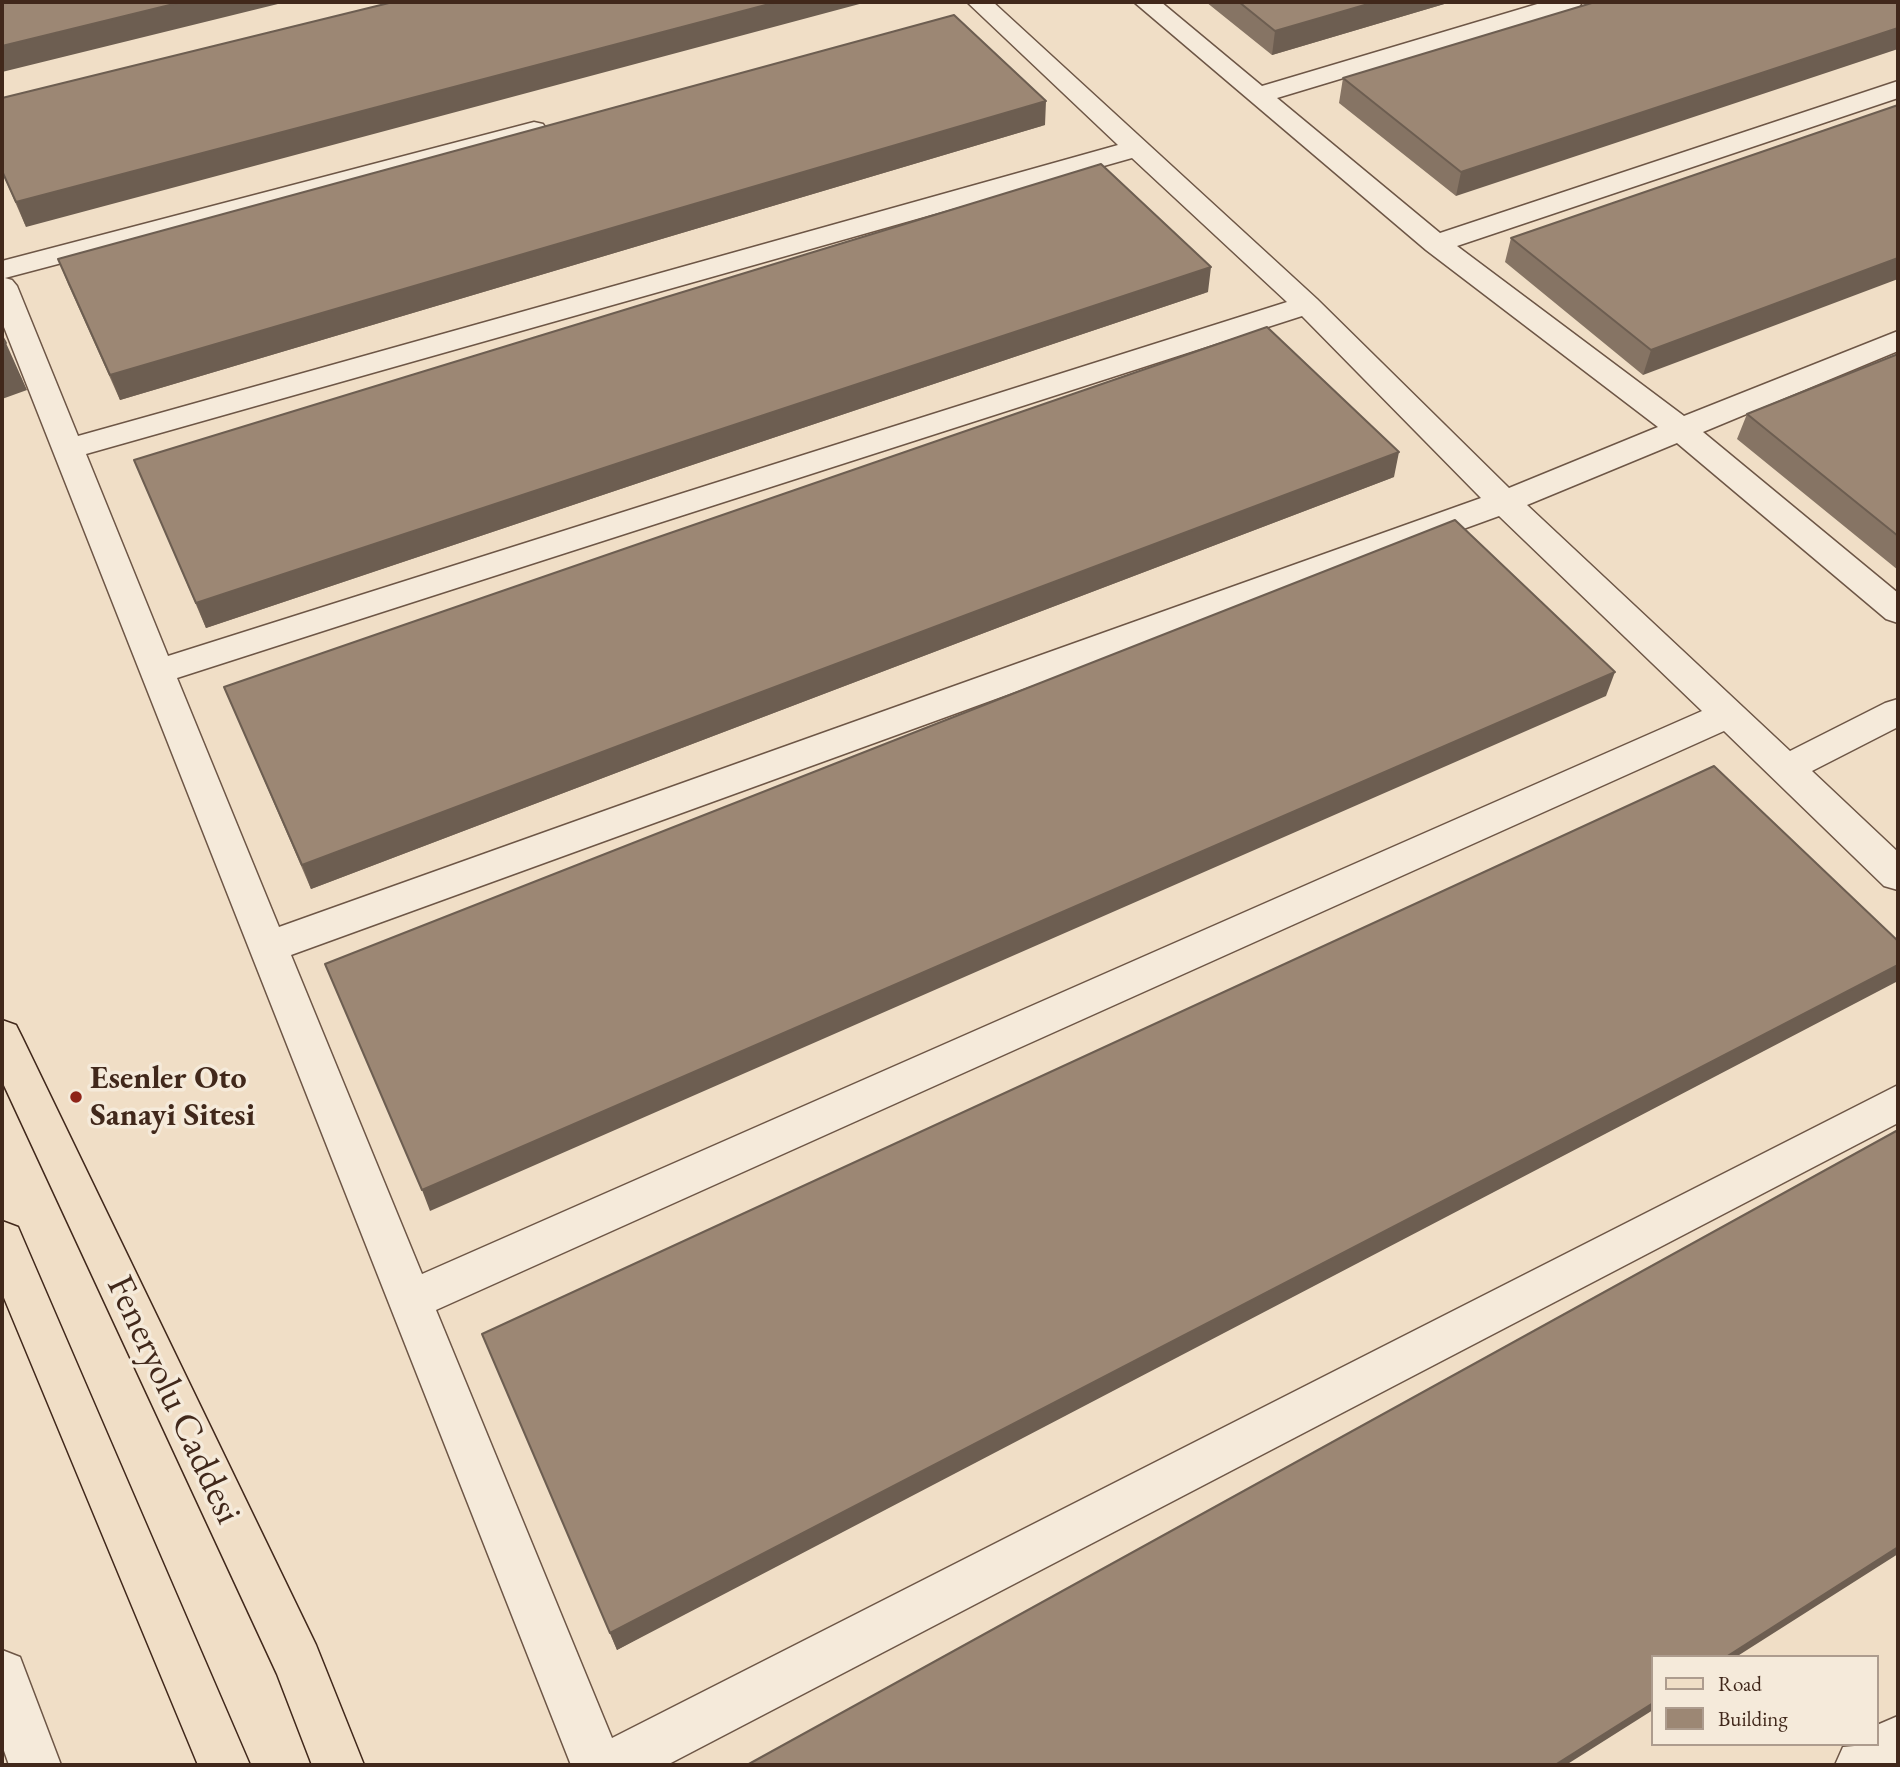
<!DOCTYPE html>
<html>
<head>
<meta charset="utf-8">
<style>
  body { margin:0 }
  #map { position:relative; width:1900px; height:1767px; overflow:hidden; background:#f0dec6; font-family:"EB Garamond",serif }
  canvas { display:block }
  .frame { position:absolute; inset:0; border:4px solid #41281b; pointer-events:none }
  .legend { position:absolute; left:1651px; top:1655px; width:228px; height:91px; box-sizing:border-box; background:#f5eada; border:2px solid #ad9c8e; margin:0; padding:9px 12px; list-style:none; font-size:21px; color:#41281b }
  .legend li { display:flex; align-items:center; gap:14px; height:35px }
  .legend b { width:35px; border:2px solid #ad9c8e }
</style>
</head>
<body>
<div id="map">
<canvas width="1900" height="1767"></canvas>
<div class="frame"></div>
<ul class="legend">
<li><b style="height:9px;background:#f0dec6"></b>Road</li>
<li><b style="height:19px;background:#9c8774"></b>Building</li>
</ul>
</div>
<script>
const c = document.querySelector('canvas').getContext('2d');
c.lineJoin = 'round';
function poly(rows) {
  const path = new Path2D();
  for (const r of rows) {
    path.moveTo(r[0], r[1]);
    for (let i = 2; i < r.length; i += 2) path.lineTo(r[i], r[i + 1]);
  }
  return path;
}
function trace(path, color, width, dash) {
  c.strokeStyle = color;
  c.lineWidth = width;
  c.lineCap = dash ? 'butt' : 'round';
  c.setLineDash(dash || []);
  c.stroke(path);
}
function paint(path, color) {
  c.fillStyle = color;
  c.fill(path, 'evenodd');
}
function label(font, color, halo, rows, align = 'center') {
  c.font = font + ' "EB Garamond",serif';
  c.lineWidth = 7;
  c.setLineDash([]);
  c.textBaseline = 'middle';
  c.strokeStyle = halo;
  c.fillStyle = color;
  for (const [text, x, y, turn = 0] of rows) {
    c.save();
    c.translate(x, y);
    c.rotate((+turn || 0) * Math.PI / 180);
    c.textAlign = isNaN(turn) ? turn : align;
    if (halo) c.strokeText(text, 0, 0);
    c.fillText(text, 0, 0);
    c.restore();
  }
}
const minor = poly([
  [967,2,993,2,1317,299,1509,488,1658,427,1426,250,1134,2,1161,2,1262,86,1544,2,1582,2,1579,7,1277,98,1440,233,1898,81,1898,98,1457,246,1684,416,1898,331,1898,351,1703,432,1898,593,1898,623,1886,619,1677,443,1527,505,1790,751,1885,703,1898,699,1898,727,1812,771,1898,852,1898,890,1884,886,1724,731,436,1310,612,1738,1898,1085,1898,1123,667,1765,571,1765,2,322,2,261,534,122,543,124,547,130,543,136,5,278,12,280,17,286,78,436,1118,145,967,2],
  [1132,158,1287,302,168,656,86,454,1132,158],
  [1302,316,1481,498,279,927,177,678,1302,316],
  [1499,516,1702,711,422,1274,291,955,1499,516],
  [2,1650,20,1657,61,1765,9,1765,2,1745,2,1650],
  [1898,1716,1898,1765,1835,1765,1843,1747,1877,1744,1877,1725,1898,1716]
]);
const major = poly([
  [2,1020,16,1025,22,1037,316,1645,364,1765,312,1765,277,1674,2,1081,2,1020],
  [2,1221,18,1227,24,1241,250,1765,198,1765,2,1293,2,1221]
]);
trace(minor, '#6d5646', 3);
trace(major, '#41281b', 3);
paint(minor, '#f5eada');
paint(major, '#f0dec6');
paint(poly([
  [1206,2,1451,2,1272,55],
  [1595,2,1456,196,1339,103,1343,78],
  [2,98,26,227,2,172],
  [1898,105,1643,375,1505,262,1511,238],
  [1045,125,120,400,68,284,58,259],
  [1208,292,206,628,134,460],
  [1898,354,1898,570,1737,439,1747,414],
  [1394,477,311,889,224,687],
  [1898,941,617,1650,482,1334]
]), '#867464');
paint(poly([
  [182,2,286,2,2,72,2,46],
  [777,2,867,2,26,227,16,202],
  [1375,2,1451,2,1272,55,1275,31],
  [1898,28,1898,49,1456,196,1461,172],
  [1046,101,1045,125,120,400,110,375],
  [1898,258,1898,279,1643,375,1651,350],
  [1211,267,1208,292,206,628,196,603],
  [6,343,27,390,2,399,2,344],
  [1399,452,1394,477,311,889,302,865],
  [1615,672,1606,696,430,1211,422,1190],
  [1898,965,1898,981,617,1650,610,1633],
  [1898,1547,1898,1554,1736,1657,1726,1657],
  [1653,1703,1653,1710,1566,1765,1555,1765]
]), '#6d5e51');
const building = poly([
  [2,2,182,2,2,46,2,2],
  [393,2,777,2,16,202,2,171,2,98,393,2],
  [1239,2,1375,2,1275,31,1239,2],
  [1595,2,1898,2,1898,28,1461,172,1343,78,1595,2],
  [954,15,1046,101,110,375,58,259,954,15],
  [1898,105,1898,258,1651,350,1511,238,1898,105],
  [1101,164,1211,267,196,603,134,460,1101,164],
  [1267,327,1399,452,302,865,224,687,1267,327],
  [2,336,6,343,2,344,2,336],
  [1898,354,1898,536,1747,414,1898,354],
  [1455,520,1615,672,422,1190,325,964,1455,520],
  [1714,766,1898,941,1898,965,610,1633,482,1334,1714,766],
  [1898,1130,1898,1547,1726,1657,1653,1657,1653,1703,1555,1765,747,1765,1898,1130]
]);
paint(building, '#9c8774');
trace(building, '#6d5e51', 2);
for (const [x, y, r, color] of [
  [76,1097,7,"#8f2418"]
]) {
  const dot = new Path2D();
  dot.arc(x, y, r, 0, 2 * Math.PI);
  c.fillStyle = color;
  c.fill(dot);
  trace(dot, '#f5eada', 2.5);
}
label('bold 32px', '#41281b', '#f5eada', [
  ["Esenler Oto",90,1079],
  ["Sanayi Sitesi",90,1116]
], 'left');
label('38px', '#41281b', '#f5eada', [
  ["Feneryolu Caddesi",173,1400,65]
]);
</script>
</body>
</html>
